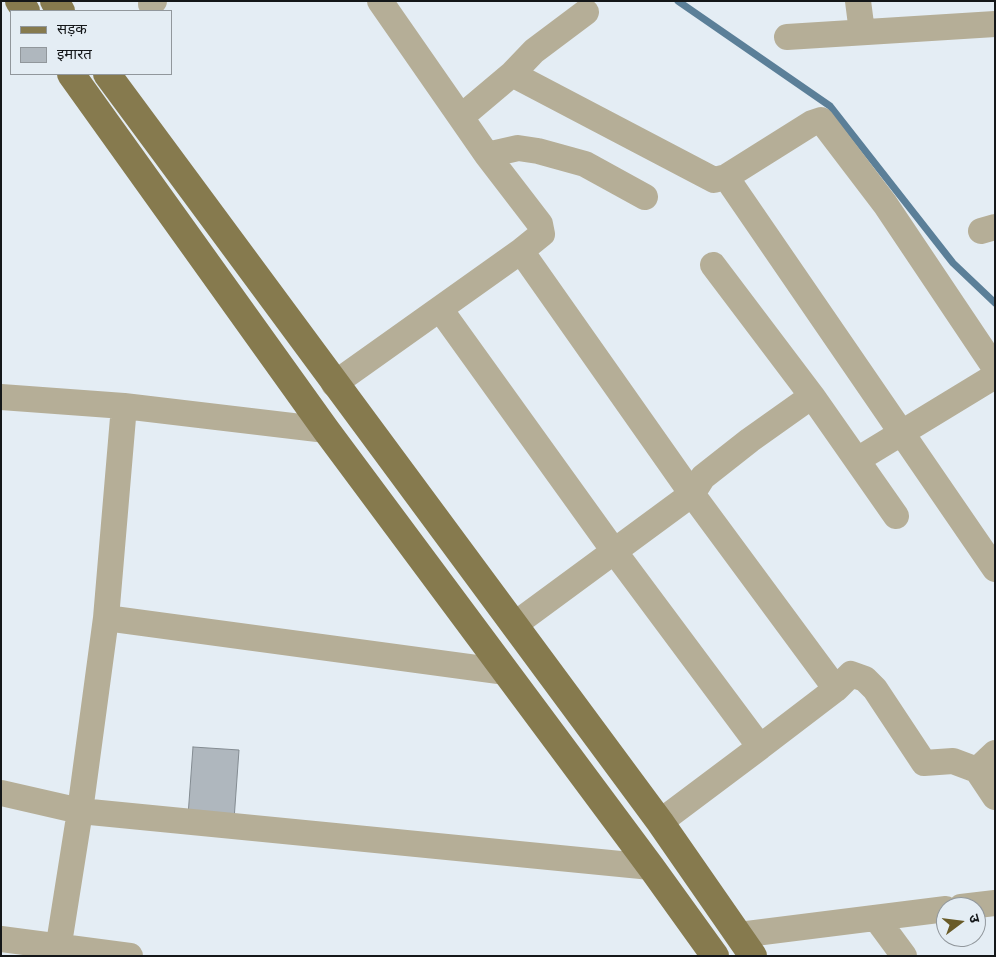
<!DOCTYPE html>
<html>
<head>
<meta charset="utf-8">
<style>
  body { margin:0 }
  #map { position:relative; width:996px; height:957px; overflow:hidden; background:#e4edf4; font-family:Commissioner,"Noto Sans Devanagari",sans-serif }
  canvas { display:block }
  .frame { position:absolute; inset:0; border:2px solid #141719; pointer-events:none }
  .legend { position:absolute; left:10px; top:10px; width:162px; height:65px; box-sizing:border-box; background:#e4edf4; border:1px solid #91979c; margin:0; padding:6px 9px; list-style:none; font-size:15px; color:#141719 }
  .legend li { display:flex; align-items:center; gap:10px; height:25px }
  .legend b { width:25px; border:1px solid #91979c }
  .north { position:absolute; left:936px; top:897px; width:50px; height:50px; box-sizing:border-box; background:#e4edf4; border:1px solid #91979c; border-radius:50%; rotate:75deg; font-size:14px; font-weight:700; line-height:20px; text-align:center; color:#141719 }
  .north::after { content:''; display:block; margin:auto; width:18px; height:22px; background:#695b28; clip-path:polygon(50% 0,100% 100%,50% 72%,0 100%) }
</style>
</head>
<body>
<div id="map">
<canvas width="996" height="957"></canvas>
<div class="frame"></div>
<ul class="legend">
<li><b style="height:6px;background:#867a4e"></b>सड़क</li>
<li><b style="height:14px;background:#afb7be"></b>इमारत</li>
</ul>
<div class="north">उ</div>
</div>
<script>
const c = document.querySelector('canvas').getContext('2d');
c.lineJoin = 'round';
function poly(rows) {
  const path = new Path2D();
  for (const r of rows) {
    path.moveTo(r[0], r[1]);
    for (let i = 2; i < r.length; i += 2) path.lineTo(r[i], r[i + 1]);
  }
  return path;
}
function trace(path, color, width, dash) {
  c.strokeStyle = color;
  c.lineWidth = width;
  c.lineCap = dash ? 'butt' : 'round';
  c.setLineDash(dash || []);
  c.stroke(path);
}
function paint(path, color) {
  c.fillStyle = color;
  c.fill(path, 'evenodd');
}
trace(poly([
  [678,1,830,106,953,263,995,303]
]), '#5b7f98', 7);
const building = poly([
  [193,747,239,750,234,820,188,816,193,747]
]);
paint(building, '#afb7be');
trace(building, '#838b91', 1);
trace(poly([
  [380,1,487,155,540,224,542,234,521,251],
  [858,1,862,32],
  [151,4,154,1],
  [787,37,995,24],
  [512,74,714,180,726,177,812,123,821,120,885,204,995,368],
  [461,117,512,74,534,51,586,12],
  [487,155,518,148,538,151,585,164,645,197],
  [726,177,995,569],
  [981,231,995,227],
  [713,265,812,396],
  [440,309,614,551,760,747,660,822],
  [334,384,521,251,692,494,514,625],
  [1,397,124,406,326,430],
  [857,460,995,376],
  [106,618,506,672],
  [836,689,851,674,865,679,875,689,924,763,953,761,977,770],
  [760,747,836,689,692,494,703,477,750,440,812,396,896,516],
  [995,753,977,770,995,797],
  [1,793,80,811,651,867],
  [961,907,995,903],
  [876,918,904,956],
  [739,935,946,909],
  [1,939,130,956],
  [57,956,80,811,106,618,124,406]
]), '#b5ae97', 26);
trace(poly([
  [19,1,26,11],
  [54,1,61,11],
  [71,74,326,430,651,867,715,956],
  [107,74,660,822,753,956]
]), '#867a4e', 28);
</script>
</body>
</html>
